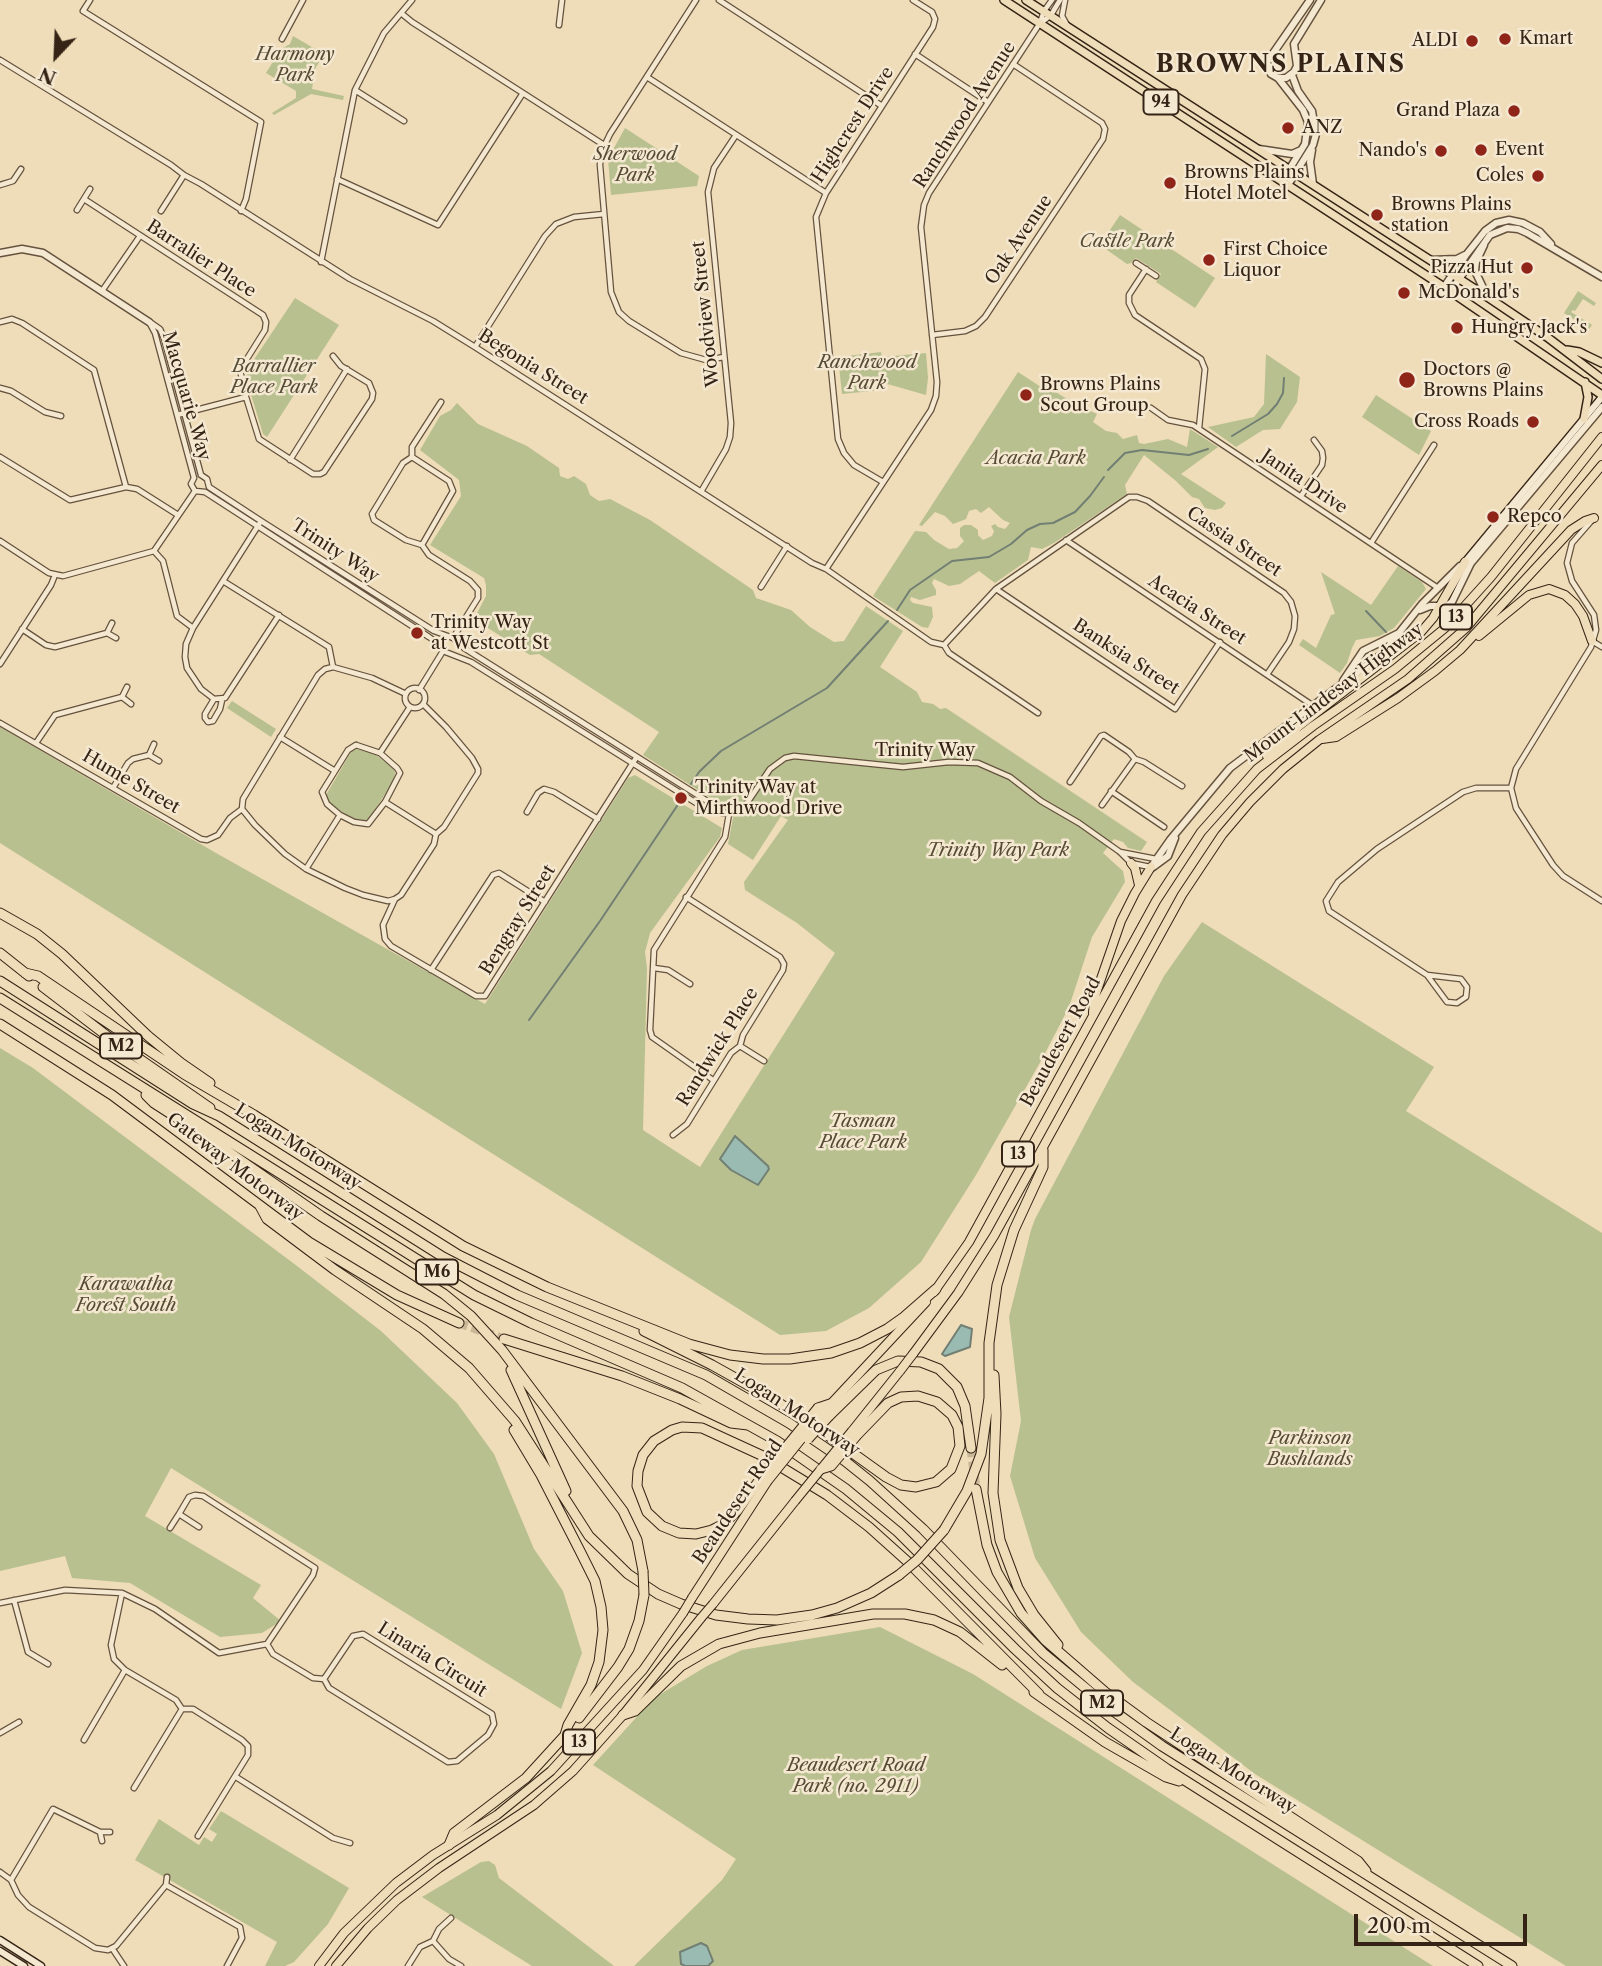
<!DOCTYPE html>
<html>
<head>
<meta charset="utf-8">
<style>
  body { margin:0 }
  #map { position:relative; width:1602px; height:1966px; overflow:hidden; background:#efdcb8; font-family:"Libre Caslon Text",serif }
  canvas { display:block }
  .north { position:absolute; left:21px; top:21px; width:70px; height:70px; -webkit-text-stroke:5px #f5e8d1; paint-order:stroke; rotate:203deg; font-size:19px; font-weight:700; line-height:28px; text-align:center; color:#352416 }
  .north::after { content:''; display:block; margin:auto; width:24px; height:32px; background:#352416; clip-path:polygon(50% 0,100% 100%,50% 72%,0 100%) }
  .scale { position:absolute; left:1354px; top:1914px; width:173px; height:32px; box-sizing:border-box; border:4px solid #352416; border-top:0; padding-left:9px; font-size:21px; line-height:24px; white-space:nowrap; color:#352416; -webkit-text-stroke:5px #f5e8d1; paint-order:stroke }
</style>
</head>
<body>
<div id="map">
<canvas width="1602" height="1966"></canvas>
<div class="north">N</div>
<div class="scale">200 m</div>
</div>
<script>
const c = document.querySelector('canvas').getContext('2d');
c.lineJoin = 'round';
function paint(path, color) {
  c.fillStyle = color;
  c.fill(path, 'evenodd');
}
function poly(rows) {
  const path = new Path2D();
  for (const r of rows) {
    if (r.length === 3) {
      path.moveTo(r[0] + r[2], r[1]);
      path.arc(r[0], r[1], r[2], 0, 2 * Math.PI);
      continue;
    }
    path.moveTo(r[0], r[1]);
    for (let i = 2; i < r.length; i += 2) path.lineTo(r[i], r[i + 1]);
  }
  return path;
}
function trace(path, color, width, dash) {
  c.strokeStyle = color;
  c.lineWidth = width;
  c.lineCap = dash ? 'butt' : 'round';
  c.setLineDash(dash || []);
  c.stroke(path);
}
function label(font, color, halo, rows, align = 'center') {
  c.font = font + ' "Libre Caslon Text",serif';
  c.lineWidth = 5;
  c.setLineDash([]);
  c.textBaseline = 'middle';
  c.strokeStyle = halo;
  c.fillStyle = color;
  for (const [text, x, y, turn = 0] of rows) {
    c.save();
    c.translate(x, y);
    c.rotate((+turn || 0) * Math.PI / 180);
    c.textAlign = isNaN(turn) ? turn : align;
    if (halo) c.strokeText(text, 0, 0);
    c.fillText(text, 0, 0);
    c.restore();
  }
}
paint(poly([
  [293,36,324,54,315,69,312,89,344,96,343,100,311,94,274,115,272,113,296,98,296,91,266,73,281,49,290,44],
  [625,128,699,176,697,186,611,195,608,159],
  [1120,215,1215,278,1195,308,1156,282,1161,274,1136,258,1131,263,1127,264,1100,245],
  [1578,291,1596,303,1594,306,1583,299,1575,311,1573,310,1571,312,1592,325,1589,329,1564,313],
  [295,298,339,325,267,437,263,434,246,378,247,370],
  [881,352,882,357,926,353,928,378,926,395,884,383,882,390,842,394,838,357],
  [1266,354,1300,377,1297,402,1280,429,1263,430,1236,447,1208,427,1254,417,1264,404],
  [1018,372,1041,387,1043,384,1067,399,1072,399,1075,404,1097,414,1093,422,1106,431,1117,433,1123,439,1137,435,1139,443,1144,444,1168,439,1187,447,1190,429,1218,447,1181,474,1226,503,1222,508,1215,510,1205,508,1199,499,1192,497,1176,481,1144,455,1125,485,1127,494,1054,543,1042,549,1031,547,1028,560,995,583,979,571,960,584,949,586,934,579,932,583,936,590,936,595,920,600,911,597,910,600,913,603,932,607,933,617,928,628,922,627,873,596,915,531,926,532,934,540,949,549,957,548,964,541,960,536,960,528,964,525,971,525,978,530,978,535,983,540,992,536,994,531,991,526,995,524,998,527,1005,529,1010,523,1003,520,989,507,981,513,976,509,969,511,966,519,953,524,945,516,935,512,922,526,919,525],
  [1376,395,1431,431,1419,455,1362,417],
  [457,403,478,424,527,446,559,468,560,476,568,479,574,476,586,484,590,495,599,501,610,499,650,520,753,590,756,598,791,610,810,627,834,642,844,641,866,606,903,631,880,667,917,692,922,702,933,704,940,709,946,708,1147,842,1141,851,1128,848,1123,842,1114,839,1103,853,1123,871,1125,882,1092,937,1069,1007,1042,1059,976,1175,921,1262,869,1308,826,1331,780,1335,0,843,0,727,216,853,485,1004,628,778,635,775,722,828,720,837,650,933,645,952,647,968,643,1130,700,1167,835,953,797,923,745,890,744,882,788,820,781,816,753,860,728,844,734,813,712,802,709,797,643,755,659,732,539,654,530,655,474,619,486,596,486,585,484,578,430,545,461,496,459,480,420,450,440,416,451,410],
  [1398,566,1422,582,1426,589,1394,628,1380,636,1356,640,1352,648,1347,663,1340,673,1299,645,1303,639,1316,648,1331,615,1335,614,1321,572,1371,605],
  [232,701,276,729,271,737,227,708],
  [356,749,375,754,394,769,395,774,393,782,369,819,362,822,345,814,330,803,326,795,351,752],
  [1202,922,1434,1067,1406,1111,1602,1233,1602,1966,1566,1966,1255,1774,1133,1682,1081,1632,1035,1558,1010,1476,1021,1421,1009,1317,1031,1230,1035,1219,1164,976],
  [0,1048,33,1068,297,1266,381,1331,457,1403,494,1454,534,1549,563,1591,582,1653,561,1709,171,1468,145,1516,261,1585,253,1598,281,1621,262,1633,220,1637,130,1583,72,1578,65,1556,0,1571],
  [880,1627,973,1674,1433,1966,634,1966,722,1880,736,1859,593,1765,654,1698,707,1666,742,1650],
  [221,1811,349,1888,328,1924,294,1962,285,1966,265,1966,277,1942,135,1860,159,1819,199,1845,204,1837,212,1842,217,1834,209,1829],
  [489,1861,495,1865,499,1878,614,1966,532,1966,422,1897,481,1862]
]), '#b8c090');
const water = poly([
  [735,1136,768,1166,769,1169,758,1185,731,1170,720,1159,735,1136],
  [961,1325,972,1329,970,1347,945,1356,942,1354,961,1325],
  [701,1943,707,1946,713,1961,708,1966,685,1966,681,1964,680,1952,701,1943]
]);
paint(water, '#9abbb1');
trace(water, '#727f73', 2);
trace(poly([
  [1232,436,1268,414,1277,404,1283,393,1284,378],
  [1108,470,1125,453,1142,450,1189,455,1208,449],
  [897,610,910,590,952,561,989,557,1011,544,1027,530,1040,524,1053,523,1075,512,1090,496,1104,477],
  [1366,611,1386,632],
  [691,784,699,772,721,751,827,688,888,621],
  [529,1020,600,921,679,803]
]), '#727f73', 2);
trace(poly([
  [459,1323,504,1339],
  [971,1448,976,1489]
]), '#cab798', 9, [9, 4.5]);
const minor = poly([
  [90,0,83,11,261,122,246,199,241,211],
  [696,0,610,134,601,153,600,165,611,292,619,312,629,321,681,353,706,360,724,357],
  [719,0,882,106],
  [1065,0,1062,16,1067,25],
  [401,13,412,22,604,145],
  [1041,23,1051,15,1060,0],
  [559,25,562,0],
  [282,39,303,0],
  [915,54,988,102],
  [0,60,171,165,184,175,201,184,350,279,433,321,475,347,812,563,826,569,931,642,944,645,949,653,1038,713],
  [647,77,826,193],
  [355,90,404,121],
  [337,179,438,225,523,93],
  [0,185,13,181,21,169],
  [84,199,263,315,266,322,265,330,240,370,246,397],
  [77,210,90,189],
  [161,211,184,175],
  [321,262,355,90,384,33,412,0],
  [1136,263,1156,276],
  [1146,269,1129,295,1129,303,1135,315,1201,359,1205,369,1199,428],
  [102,291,140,236],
  [0,322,12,319,22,323,94,370,126,487,70,500,0,457],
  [149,322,155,333,194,478,191,484,195,491],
  [150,322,160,329,164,338,201,475],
  [932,335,965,331,976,326,985,317,1103,139,1105,129,1102,123,1013,64],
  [475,347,545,236,556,224,574,217,604,214],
  [0,388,11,391,45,412,61,416],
  [1151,408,1168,420,1193,425,1438,588],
  [177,415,246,397,259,439,313,474,320,474,324,472,372,399,373,393,369,383,341,366,333,356],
  [412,457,403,463,372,514,374,520,406,540,422,545],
  [290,460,347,369],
  [201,475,207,479,209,487,261,521,434,631,453,638,464,648,723,811],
  [883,482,854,465,844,453,838,439,816,217,826,193,933,27,935,19,932,12,913,0],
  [126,487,137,489,178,515],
  [702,490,726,449,730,437,731,423,708,192,714,168,736,135],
  [195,491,205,492,429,637,440,645,443,651],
  [1301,496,1322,465,1323,458,1322,451,1314,440],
  [1593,519,1572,543,1567,563,1572,581,1594,615,1596,630,1591,647,1516,769,1511,788,1516,808,1553,865,1563,876,1602,901],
  [261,521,193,628,186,644,185,657,187,668,201,689,214,699,225,698,279,615],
  [1066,540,1312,705],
  [0,541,49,573,63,576,154,551,195,491],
  [1371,543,1434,445],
  [422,545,453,491,449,481,412,457,412,447,441,402],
  [422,545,429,555,470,581,478,590,478,598,453,638],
  [154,551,163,561,177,616,193,628],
  [826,569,931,410,936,396,937,382,921,227,924,205,929,193,1040,23,1044,11,1052,0],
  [223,581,329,647,333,667],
  [761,587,787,546],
  [996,589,1175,709,1220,642],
  [112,623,107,633,116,638],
  [22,629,46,645,55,647,107,633],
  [1592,641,1602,647],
  [944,645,996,589,1129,497,1137,497,1148,501,1284,593,1291,602,1295,616,1294,629,1289,642,1268,673],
  [443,651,471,662,709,811,729,814,737,811,747,803,770,769,785,758,794,756,903,767,949,762,978,763,1010,777,1041,801,1079,823,1120,852,1131,863,1150,867],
  [0,664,51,585,55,575],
  [127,687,122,697,131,704],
  [415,698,10],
  [419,690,443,651],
  [406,694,372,678,333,667,325,669,318,675,243,799,242,809,255,825,285,854,306,869,345,888,363,895,388,901,395,899,401,895,434,844,436,834,444,827,478,773,478,769,472,758,446,727,423,704],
  [214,699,205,714,205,718,208,722,213,721,220,709,222,700],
  [0,723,201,839,207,840,218,835,230,818,242,809],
  [280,737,335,771],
  [36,743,55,715,122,697],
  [154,744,149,755,159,761],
  [356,745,380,753,397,768,400,773,385,802,368,824,354,822,340,815,327,804,322,792,348,750,356,745],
  [380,753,410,707],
  [1070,782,1101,736,1104,735,1129,752,1135,759,1144,762,1182,786],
  [113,788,128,763,133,759,149,755],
  [1111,791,1164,827],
  [385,802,436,834],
  [1102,805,1135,759],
  [527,812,538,793,544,789,554,792,598,819],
  [1120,852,1156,859],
  [306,869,340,815],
  [395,899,383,925,385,939,391,946,476,996,485,996,636,758],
  [654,968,668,970,690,984],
  [431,970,493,875,499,873,545,902],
  [1427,975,1461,979,1467,987,1466,997,1457,1003,1447,1002,1427,975,1329,911,1326,901,1338,882,1377,849,1463,792,1476,788,1511,788],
  [740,1046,764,1061],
  [713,1080,652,1037,650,1030,654,950,725,837,729,814],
  [673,1135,687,1124,731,1053,740,1046,743,1035,783,970,784,964,780,957,686,897],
  [170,1528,179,1514,199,1527],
  [122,1593,111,1645,114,1659,125,1670,176,1700,182,1709,193,1709,242,1740,248,1746,248,1755,198,1836],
  [14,1600,28,1652,48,1664],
  [0,1603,65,1590,122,1593,155,1609,219,1653,267,1644,313,1575,315,1568,203,1496,195,1495,189,1497,179,1514],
  [267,1644,273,1654,313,1678,324,1679,329,1688,448,1762,457,1761,488,1735,494,1724,492,1714,363,1634,353,1636,324,1679],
  [0,1733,19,1722],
  [84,1740,125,1670],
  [236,1777,333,1838,350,1843],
  [134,1788,182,1709],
  [102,1841,100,1832,110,1832],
  [0,1872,11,1880,18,1895,29,1907,95,1948,108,1950,116,1946,166,1885,167,1877],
  [11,1880,53,1809,100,1832],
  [166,1885,240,1927,242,1938,227,1966],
  [451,1918,439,1929,433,1941,449,1959,461,1966],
  [112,1948,124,1966],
  [408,1966,420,1947,433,1941]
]);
const tertiary = poly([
  [1278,78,1286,78,1294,72,1297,66,1294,44,1321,0],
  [1259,149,1292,154,1301,150],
  [1312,150,1310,162,1313,184],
  [1282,181,1305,144,1308,122,1303,110,1278,78,1271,74,1267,62,1310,0],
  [1288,185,1313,145,1316,134,1312,111,1298,91,1292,75],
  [1484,245,1476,262,1475,271,1487,296],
  [0,253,22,249,43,253,149,322],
  [1431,260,1457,259,1465,255],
  [1444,287,1466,255,1485,231,1496,223,1509,220,1523,223,1540,232,1551,244],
  [1450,292,1490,235,1507,228,1518,229,1527,233,1602,277],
  [1420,610,1430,606,1446,606,1452,602,1471,563,1602,407],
  [1343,681,1363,651,1399,633],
  [1151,867,1170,840,1230,768,1383,653,1422,604,1460,566],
  [1153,867,1168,856,1175,838]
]);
const secondary = poly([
  [1465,562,1602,397],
  [0,1940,41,1966],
  [0,1951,24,1966]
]);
const primary = poly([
  [1004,0,1444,287,1602,395],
  [1026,0,1489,298,1547,337,1602,379],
  [1567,350,1579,352,1602,363],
  [1584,419,1588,397,1585,382]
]);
const trunk = poly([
  [1479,636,1529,595,1549,589,1565,595,1575,604,1583,616,1592,641],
  [1322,739,1336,737,1398,698,1435,671,1460,650,1571,530,1585,521,1594,518],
  [1267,756,1299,726,1421,632,1433,618,1465,562],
  [1131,863,1135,868,1139,885],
  [1093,1013,1094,999,1121,921,1135,893,1151,867],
  [934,1292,969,1242,1156,901,1201,832,1257,769,1313,726,1395,669,1445,628,1491,577,1602,437],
  [913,1354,958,1293,994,1236,1182,895,1222,835,1250,802,1283,769,1319,740,1408,679,1466,628,1602,465],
  [827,1408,926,1302],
  [852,1431,900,1371],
  [692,1598,767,1482],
  [713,1604,795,1501],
  [319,1966,344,1933,396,1883,433,1855,497,1815,551,1771,643,1670,683,1613],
  [336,1966,368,1928,397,1900,439,1868,534,1805,573,1771,623,1715,701,1618]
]);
const motorway = poly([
  [0,913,37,934,62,954,148,1036,181,1063,210,1083],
  [0,953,29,976],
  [25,973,38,976,184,1074,254,1115,463,1246,547,1287,689,1344,730,1355,763,1359,790,1359,831,1353,860,1343,887,1329,904,1317,936,1289],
  [0,981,193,1104,219,1116,443,1257,517,1295,706,1375,789,1423,845,1461,870,1481,923,1529,1043,1653,1112,1710,1162,1746,1512,1966],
  [43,987,115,1042,210,1108],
  [0,998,474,1295,531,1323,682,1388,777,1441,846,1489,898,1532,1015,1649,1057,1688,1108,1728,1167,1769,1478,1966],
  [0,1024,112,1095,309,1242,397,1295,459,1323],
  [146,1095,154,1103,210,1139,321,1216,444,1294,471,1316,502,1350,623,1511,637,1540,643,1571],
  [260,1206,267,1219,335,1270,423,1329,469,1368,515,1421,589,1536,628,1574,658,1594,681,1604,716,1615,748,1619,777,1620,812,1615,837,1608,871,1593,899,1575],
  [644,1331,712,1365,773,1399,822,1431,886,1477,901,1485,916,1487,936,1482,951,1469,960,1446,958,1427,952,1415,937,1402,918,1396,901,1397,888,1403,857,1435],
  [504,1339,622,1376,680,1399,731,1423,748,1425],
  [511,1370,566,1491],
  [994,1375,996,1414,993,1493,1000,1540,1018,1588,1034,1615,1058,1645],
  [818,1408,830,1404],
  [829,1416,876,1370,898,1361,921,1362,939,1369,957,1387,965,1406,971,1448],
  [514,1430,541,1475,580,1551,595,1581,601,1607,603,1630,599,1662,591,1685,568,1725,565,1735],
  [761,1478,737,1511,722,1525,712,1530,696,1534,679,1533,662,1526,647,1512,637,1486,638,1471,643,1455,654,1441,672,1430,682,1427,702,1428,763,1456,827,1495,869,1527,908,1562,1039,1694],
  [976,1489,987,1545,997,1572,1021,1613,1045,1640,1105,1692,1146,1722,1358,1861,1366,1871],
  [944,1530,967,1491,981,1454,989,1398,989,1343,997,1285,1014,1230,1043,1167,1043,1150],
  [1034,1692,1105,1742,1166,1777,1179,1781],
  [623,1715,635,1711,681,1666,719,1644,760,1633,873,1614,905,1614,934,1620,960,1632,1002,1665],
  [579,1718,618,1667,629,1649,639,1621,644,1595],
  [449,1845,454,1833,526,1778,568,1732]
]);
trace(minor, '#64523e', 7);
trace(tertiary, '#64523e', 9);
trace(secondary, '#352416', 9);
trace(primary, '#352416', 10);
trace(trunk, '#352416', 10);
trace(motorway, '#352416', 11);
trace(minor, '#f5e8d1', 4.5);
trace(tertiary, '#f5e8d1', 6);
trace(secondary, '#f5e8d1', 6);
trace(primary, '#efdcb8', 7);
trace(trunk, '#efdcb8', 8);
trace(motorway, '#efdcb8', 9);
const trunkBridge = poly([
  [900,1371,913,1354],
  [767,1482,823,1412],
  [795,1501,852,1431],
  [683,1613,692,1598],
  [701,1618,713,1604]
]);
const motorwayBridge = poly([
  [808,1439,829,1416],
  [821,1469,831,1466,857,1435],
  [761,1478,818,1408],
  [643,1571,644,1595],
  [899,1575,917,1560,944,1530]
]);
trace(trunkBridge, '#352416', 10, []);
trace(motorwayBridge, '#352416', 11, []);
trace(trunkBridge, '#efdcb8', 8);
trace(motorwayBridge, '#efdcb8', 9);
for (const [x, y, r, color] of [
  [1505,39,7,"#8f2418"],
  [1472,41,7,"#8f2418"],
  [1514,111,7,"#8f2418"],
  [1288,128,7,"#8f2418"],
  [1481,150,7,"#8f2418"],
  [1441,151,7,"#8f2418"],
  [1538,176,7,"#8f2418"],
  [1170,183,7,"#8f2418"],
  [1377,215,7,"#8f2418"],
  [1209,260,7,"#8f2418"],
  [1527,268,7,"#8f2418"],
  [1404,293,7,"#8f2418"],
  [1457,328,7,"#8f2418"],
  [1407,380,9,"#8f2418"],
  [1026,395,7,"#8f2418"],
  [1533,422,7,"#8f2418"],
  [1493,517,7,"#8f2418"],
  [417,633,7,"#8f2418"],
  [681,798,7,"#8f2418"]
]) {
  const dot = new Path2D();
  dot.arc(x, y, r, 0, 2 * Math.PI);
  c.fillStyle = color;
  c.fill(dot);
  trace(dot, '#f5e8d1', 2.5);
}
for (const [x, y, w] of [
  [1161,102,35],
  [1456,617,32],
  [121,1046,42],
  [1018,1154,32],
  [437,1272,42],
  [1102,1703,42],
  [579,1742,32]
]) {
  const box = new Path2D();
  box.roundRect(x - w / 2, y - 12.5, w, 25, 5);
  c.fillStyle = '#f5e8d1';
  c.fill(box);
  trace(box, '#352416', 2);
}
label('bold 16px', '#352416', null, [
  ["94",1161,102],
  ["13",1456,617],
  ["M2",121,1046],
  ["13",1018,1154],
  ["M6",437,1272],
  ["M2",1102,1703],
  ["13",579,1742]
]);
label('18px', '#352416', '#f5e8d1', [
  ["Kmart",1519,39],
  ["ALDI",1458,41,"right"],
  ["Grand Plaza",1500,111,"right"],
  ["ANZ",1302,128],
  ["Event",1495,150],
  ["Nando's",1427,151,"right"],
  ["Browns Plains",1184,173],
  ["Hotel Motel",1184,194],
  ["Coles",1524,176,"right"],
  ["Browns Plains",1391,205],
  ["station",1391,226],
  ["First Choice",1223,250],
  ["Liquor",1223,271],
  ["Pizza Hut",1513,268,"right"],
  ["McDonald's",1418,293],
  ["Hungry Jack's",1471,328],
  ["Doctors @",1423,370],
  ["Browns Plains",1423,391],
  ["Browns Plains",1040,385],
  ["Scout Group",1040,406],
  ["Cross Roads",1519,422,"right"],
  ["Repco",1507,517],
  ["Trinity Way",431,623],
  ["at Westcott St",431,644],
  ["Trinity Way at",695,788],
  ["Mirthwood Drive",695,809]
], 'left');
label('italic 18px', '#564b34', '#f5e8d1', [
  ["Harmony",295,55],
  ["Park",295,76],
  ["Sherwood",635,155],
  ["Park",635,176],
  ["Castle Park",1127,242],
  ["Ranchwood",867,363],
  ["Park",867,384],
  ["Barrallier",274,367],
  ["Place Park",274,388],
  ["Acacia Park",1036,459],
  ["Trinity Way Park",998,851],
  ["Tasman",863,1122],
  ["Place Park",863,1143],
  ["Karawatha",126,1285],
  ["Forest South",126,1306],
  ["Parkinson",1310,1439],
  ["Bushlands",1310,1460],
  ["Beaudesert Road",856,1766],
  ["Park (no. 2911)",856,1787]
]);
label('18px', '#352416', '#f5e8d1', [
  ["Ranchwood Avenue",965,115,-57],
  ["Highcrest Drive",853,125,-57],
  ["Oak Avenue",1019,240,-56],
  ["Barralier Place",201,259,33],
  ["Woodview Street",706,314,-96],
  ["Begonia Street",533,367,32],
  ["Macquarie Way",186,396,74],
  ["Janita Drive",1304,482,34],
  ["Cassia Street",1234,542,34],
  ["Trinity Way",335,551,33],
  ["Acacia Street",1197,610,33],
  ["Banksia Street",1126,657,33],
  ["Mount Lindesay Highway",1334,693,-37],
  ["Trinity Way",925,751],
  ["Hume Street",131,782,30],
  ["Bengray Street",518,920,-58],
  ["Beaudesert Road",1061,1042,-61],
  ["Randwick Place",718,1047,-58],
  ["Logan Motorway",298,1147,32],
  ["Gateway Motorway",235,1167,37],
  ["Logan Motorway",797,1413,33],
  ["Beaudesert Road",738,1502,-56],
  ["Linaria Circuit",432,1660,32],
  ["Logan Motorway",1233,1771,32]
]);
c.letterSpacing = '2px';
label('bold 24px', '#352416', '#f5e8d1', [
  ["BROWNS PLAINS",1281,65]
]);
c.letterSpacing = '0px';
</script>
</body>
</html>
